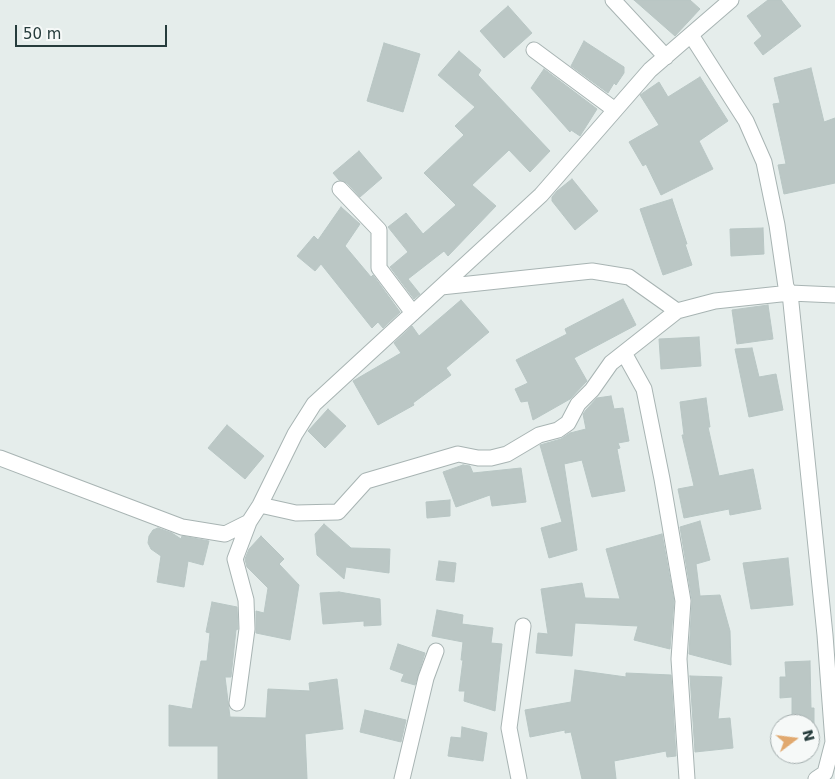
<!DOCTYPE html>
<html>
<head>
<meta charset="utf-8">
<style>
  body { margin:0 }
  #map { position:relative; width:835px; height:779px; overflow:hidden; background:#e5edeb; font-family:"DejaVu Sans",sans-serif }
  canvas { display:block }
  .north { position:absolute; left:770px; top:714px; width:50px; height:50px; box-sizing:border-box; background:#f6f9f8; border:1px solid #a3adad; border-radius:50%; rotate:75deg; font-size:14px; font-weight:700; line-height:20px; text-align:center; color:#263c3c }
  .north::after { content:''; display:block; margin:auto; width:18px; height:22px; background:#e1a96f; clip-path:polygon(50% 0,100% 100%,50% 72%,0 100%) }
  .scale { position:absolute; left:15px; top:25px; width:152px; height:22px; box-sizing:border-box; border:2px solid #263c3c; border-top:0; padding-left:6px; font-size:15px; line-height:18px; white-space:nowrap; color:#263c3c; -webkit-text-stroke:4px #f6f9f8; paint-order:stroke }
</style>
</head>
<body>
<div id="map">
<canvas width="835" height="779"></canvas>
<div class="north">N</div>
<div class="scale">50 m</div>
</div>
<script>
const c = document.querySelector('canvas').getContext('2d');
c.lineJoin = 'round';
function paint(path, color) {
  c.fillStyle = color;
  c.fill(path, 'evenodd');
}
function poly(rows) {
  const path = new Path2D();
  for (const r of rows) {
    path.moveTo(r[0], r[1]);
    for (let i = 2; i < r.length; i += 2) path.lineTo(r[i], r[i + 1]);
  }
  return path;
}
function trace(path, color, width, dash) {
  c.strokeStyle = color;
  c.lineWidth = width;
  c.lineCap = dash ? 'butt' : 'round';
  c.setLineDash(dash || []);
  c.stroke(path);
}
const building = poly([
  [634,0,690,0,700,9,675,36,634,0],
  [768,0,781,0,801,26,763,55,754,43,762,36,747,16,768,0],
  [508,6,532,33,504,58,480,31,508,6],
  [584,41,624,67,624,73,616,85,614,83,608,93,571,66,584,41],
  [384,43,420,54,403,112,367,101,384,43],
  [459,51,481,70,478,75,550,151,530,172,509,150,472,185,496,206,448,256,444,251,408,279,420,294,414,299,390,267,408,252,388,227,406,213,423,234,456,205,424,173,464,135,455,126,475,107,438,75,459,51],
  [811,68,824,122,835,118,835,183,784,194,778,165,786,164,773,104,780,103,774,78,811,68],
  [544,69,597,109,580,136,571,130,570,132,531,88,544,69],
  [700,77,728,121,699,141,713,169,661,195,646,164,643,166,629,142,659,125,640,95,659,82,668,97,700,77],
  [359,151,382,178,360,197,347,183,339,180,333,173,359,151],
  [572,179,598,211,575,230,552,201,552,197,557,191,572,179],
  [672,199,687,244,685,244,692,265,663,275,640,209,672,199],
  [341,207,360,224,345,246,371,277,373,275,400,312,383,328,378,322,372,328,321,264,315,271,297,256,314,236,318,240,341,207],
  [763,228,764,254,731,256,730,229,763,228],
  [623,299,636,325,574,358,587,381,570,399,533,420,528,401,521,402,515,389,528,383,516,360,567,334,565,329,623,299],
  [461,300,489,332,446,368,451,375,413,403,414,405,378,425,353,381,401,353,394,343,412,326,419,336,461,300],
  [768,305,773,339,737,344,732,310,768,305],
  [699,337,701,366,661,369,659,339,699,337],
  [752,348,759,377,776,374,783,410,749,417,735,349,752,348],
  [611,396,614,409,623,408,629,441,618,443,620,448,617,449,625,491,592,497,582,460,564,464,577,550,549,558,541,528,562,522,540,445,561,439,570,433,586,429,583,414,586,410,597,398,611,396],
  [706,398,710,427,708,427,719,476,753,469,761,509,730,515,729,509,684,518,678,489,694,486,682,435,684,435,680,402,706,398],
  [328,409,346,426,325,448,308,431,328,409],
  [227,425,264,456,245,479,208,448,227,425],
  [463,465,470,466,473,473,521,468,526,502,492,506,490,495,456,507,443,472,463,465],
  [450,500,450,516,427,518,426,502,450,500],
  [700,521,710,560,696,564,700,596,720,595,730,631,731,665,689,654,692,600,680,527,700,521],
  [324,524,351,548,390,549,389,573,346,567,344,579,317,555,315,534,324,524],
  [158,528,172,533,181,539,182,536,209,541,203,565,188,561,184,587,157,582,161,556,151,549,148,543,149,536,153,530,158,528],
  [662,534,674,601,670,649,634,640,638,626,575,623,572,656,536,653,538,633,548,634,541,589,582,583,585,598,620,599,606,549,662,534],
  [261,536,284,559,279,564,299,585,290,640,256,633,256,611,264,613,268,588,247,567,245,559,249,549,261,536],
  [788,558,793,605,751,609,743,563,788,558],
  [439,561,456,563,454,582,436,580,439,561],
  [339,592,380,599,381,625,364,626,364,621,323,624,320,593,339,592],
  [212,602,237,607,238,629,236,630,231,677,225,677,230,717,266,718,268,689,310,691,309,683,337,679,343,729,305,734,307,779,218,779,218,746,169,746,169,705,192,709,201,661,207,661,210,633,206,632,212,602],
  [437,610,463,615,462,624,493,628,491,643,502,644,495,711,464,701,465,691,459,691,463,660,461,660,463,642,432,636,437,610],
  [398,644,425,653,415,685,401,681,404,674,390,669,398,644],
  [810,661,811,708,814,708,814,724,792,724,792,697,780,698,780,677,786,677,785,662,810,661],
  [575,670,626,677,626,673,671,675,676,756,667,757,666,751,614,761,616,779,582,779,571,732,565,733,565,730,530,737,525,710,571,702,575,670],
  [690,676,722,677,718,719,730,718,733,748,695,752,690,676],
  [365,710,406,720,401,742,360,732,365,710],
  [462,727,487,733,483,761,448,756,451,737,461,738,462,727]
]);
paint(building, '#bbc7c5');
trace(building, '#b8c6c4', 1);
const minor = poly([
  [613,0,666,57],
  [691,35,746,121,764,162,777,225,786,287,790,293,825,635,833,742,825,773,816,779],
  [534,50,615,110],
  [340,189,379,230,379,268,413,313],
  [441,287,592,271,629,277,677,311],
  [624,353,644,389,662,479,683,601,679,659,687,779],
  [0,458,182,527,225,534,249,522,260,505,295,434,314,404,541,195,650,70,731,0],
  [260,505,296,513,338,512,366,481,458,454,478,458,491,458,507,454,539,435,558,430,568,423,578,404,592,390,611,363,677,311,715,301,790,293,835,295],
  [237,703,247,629,246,600,235,559,249,522],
  [402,779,426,678,436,651],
  [519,779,509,728,523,626]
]);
trace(minor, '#a8b4b3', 17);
trace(minor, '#fff', 15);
</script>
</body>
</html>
